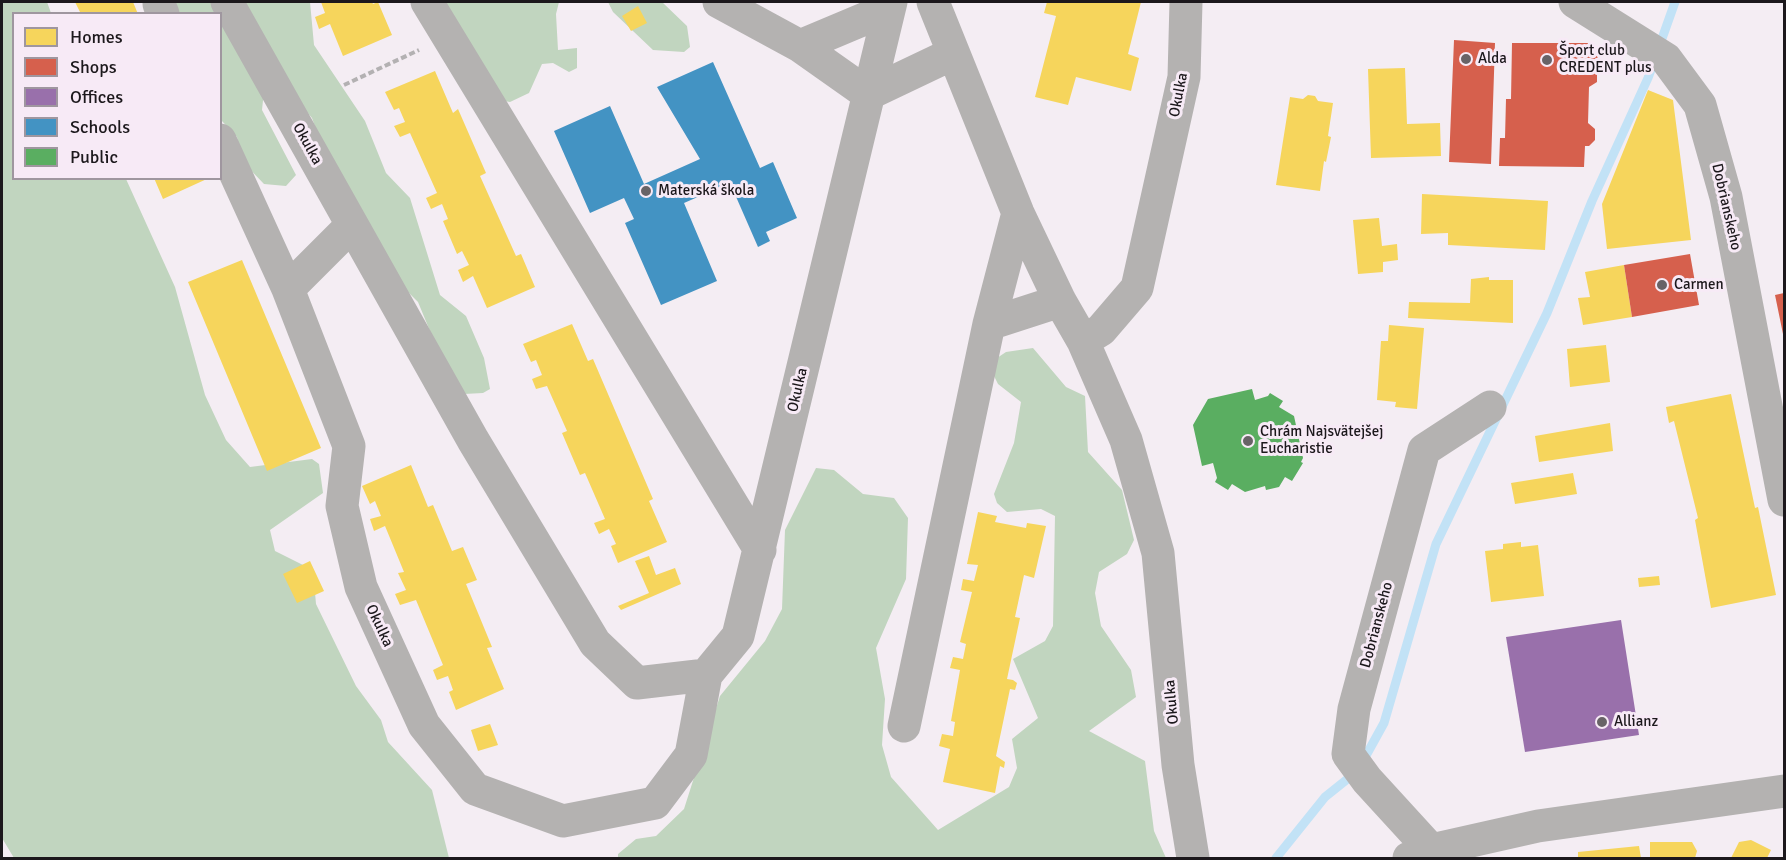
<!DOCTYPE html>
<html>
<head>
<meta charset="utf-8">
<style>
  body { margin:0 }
  #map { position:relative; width:1786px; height:860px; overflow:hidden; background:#f4edf3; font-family:Signika,sans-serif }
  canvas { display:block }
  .frame { position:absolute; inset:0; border:3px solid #1c181c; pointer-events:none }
  .legend { position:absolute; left:12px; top:12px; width:210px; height:168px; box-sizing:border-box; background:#f7eaf6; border:2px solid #9f969f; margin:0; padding:8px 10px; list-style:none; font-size:18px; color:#1c181c }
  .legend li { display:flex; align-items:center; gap:12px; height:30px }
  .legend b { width:30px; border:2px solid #9f969f }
</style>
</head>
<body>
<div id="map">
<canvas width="1786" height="860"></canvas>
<div class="frame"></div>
<ul class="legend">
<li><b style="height:16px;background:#f6d55c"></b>Homes</li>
<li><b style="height:16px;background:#d6604d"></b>Shops</li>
<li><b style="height:16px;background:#9970ab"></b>Offices</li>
<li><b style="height:16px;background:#4393c3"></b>Schools</li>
<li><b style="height:16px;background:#5aae61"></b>Public</li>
</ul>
</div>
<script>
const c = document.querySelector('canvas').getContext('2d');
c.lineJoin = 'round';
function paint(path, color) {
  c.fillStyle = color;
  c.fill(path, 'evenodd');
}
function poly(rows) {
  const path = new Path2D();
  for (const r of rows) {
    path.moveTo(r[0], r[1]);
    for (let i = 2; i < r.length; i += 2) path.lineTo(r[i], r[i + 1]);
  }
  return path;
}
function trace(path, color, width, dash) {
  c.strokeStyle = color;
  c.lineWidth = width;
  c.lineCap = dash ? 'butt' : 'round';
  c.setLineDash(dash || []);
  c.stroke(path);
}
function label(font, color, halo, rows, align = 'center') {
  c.font = font + ' Signika,sans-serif';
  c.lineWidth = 6;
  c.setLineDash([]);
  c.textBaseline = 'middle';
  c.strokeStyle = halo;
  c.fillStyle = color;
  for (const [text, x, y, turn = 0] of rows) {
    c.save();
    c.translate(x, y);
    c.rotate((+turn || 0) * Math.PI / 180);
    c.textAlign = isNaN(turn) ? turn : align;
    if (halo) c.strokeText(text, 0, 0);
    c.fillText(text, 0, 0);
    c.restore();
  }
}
paint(poly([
  [2,2,47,2,51,13,14,14,14,178,126,179,175,287,205,395,226,440,250,467,312,459,319,464,323,493,270,530,275,551,313,570,316,604,356,686,381,720,388,742,432,790,449,858,14,858,2,838],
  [167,2,310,2,314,45,365,121,386,173,410,198,440,295,466,316,484,358,490,389,483,393,464,394,449,377,418,302,402,286,339,194,312,118,284,85,265,81,262,110,296,175,286,186,264,184,241,160,237,137,221,120,220,14,177,13],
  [436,2,559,2,556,14,558,50,577,48,577,68,569,72,553,63,542,64,529,93,510,102,476,96],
  [608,2,662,2,687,26,690,47,684,52,653,50,613,12],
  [1033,348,1066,387,1085,396,1088,452,1122,490,1134,540,1127,554,1099,572,1095,593,1101,626,1131,670,1136,697,1089,731,1145,761,1154,831,1166,858,618,858,618,854,636,839,656,836,684,809,720,696,765,641,782,609,785,530,816,468,834,470,863,494,894,498,908,518,906,579,876,648,885,699,882,745,891,777,938,830,1009,787,1017,768,1012,739,1038,718,1013,659,1045,641,1053,626,1055,516,1041,509,1007,512,997,503,994,494,1014,443,1021,402,998,384,988,364,1006,352]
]), '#c1d5bf');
paint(poly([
  [75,2,133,2,138,14,75,14,80,12],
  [321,2,372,2,373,4,378,2,392,35,343,56,330,24,319,29,315,17,325,13],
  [1047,2,1141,2,1128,54,1139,58,1131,91,1076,77,1068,105,1035,97,1056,16,1044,13],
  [638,6,647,23,631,31,622,16],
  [1405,68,1407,124,1440,123,1441,156,1371,158,1368,69],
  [435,71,453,113,458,109,486,173,480,176,516,256,521,254,535,287,487,308,473,276,463,282,458,270,469,265,462,251,457,254,443,221,448,219,442,204,431,209,426,198,437,193,410,133,400,137,394,126,405,122,399,108,394,110,385,92],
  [1648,90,1673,100,1691,240,1607,249,1602,204],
  [1308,95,1315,96,1318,101,1333,103,1328,136,1331,137,1326,162,1324,161,1320,191,1276,185,1290,97,1303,99],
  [154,178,209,178,163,199],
  [1422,194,1548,201,1545,250,1448,245,1448,233,1421,234],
  [1379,218,1382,246,1397,244,1398,260,1383,262,1383,272,1358,274,1353,220],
  [242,260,321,448,267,471,188,282],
  [1624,265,1632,317,1583,325,1578,298,1590,297,1585,272],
  [1489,277,1489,280,1513,280,1513,323,1408,318,1409,302,1470,303,1471,279],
  [572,324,588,361,593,359,653,499,649,501,667,542,618,563,611,546,616,544,609,529,599,534,594,523,605,519,585,473,580,475,562,433,567,431,547,386,536,389,532,379,542,375,536,360,531,362,523,344],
  [1389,325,1424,328,1417,409,1395,407,1396,402,1377,400,1381,341,1388,341],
  [1606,345,1610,382,1570,387,1567,349],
  [1731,394,1755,508,1758,507,1776,595,1711,608,1695,520,1698,518,1674,421,1669,423,1666,407],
  [1610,423,1613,451,1539,462,1535,436],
  [411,465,428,507,433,505,452,551,463,547,477,580,466,584,492,647,487,648,504,689,456,710,449,692,453,690,448,676,437,680,433,670,443,665,416,600,400,605,395,594,406,590,398,573,404,572,385,526,374,531,370,519,381,516,375,501,370,504,362,486],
  [1573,473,1577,494,1515,504,1511,483],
  [978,512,997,516,995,522,1026,528,1027,523,1046,526,1034,578,1024,575,1015,617,1020,618,1007,679,1013,680,1017,683,1015,690,1010,689,996,756,1005,762,1004,768,1000,766,995,793,943,782,950,749,939,746,942,734,953,736,955,722,951,721,960,670,950,668,953,657,963,659,966,644,960,642,972,592,961,590,963,579,974,581,978,565,967,564],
  [1521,542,1521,547,1538,545,1544,596,1491,602,1485,551,1503,549,1503,544],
  [649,556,656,575,675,568,681,584,621,610,618,606,649,593,635,561],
  [310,561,324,591,297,603,283,574],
  [1659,576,1660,585,1639,587,1638,578],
  [490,724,498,745,478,751,471,730],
  [1751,840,1771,850,1767,858,1731,858,1739,842],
  [1650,842,1692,842,1697,851,1695,858,1650,858],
  [1639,846,1641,858,1578,858,1578,852]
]), '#f6d55c');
paint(poly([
  [1454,40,1495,43,1491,164,1449,162],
  [1512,43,1588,43,1587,49,1598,57,1591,64,1597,70,1597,82,1589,87,1588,123,1595,129,1595,140,1589,146,1585,146,1584,167,1499,166,1500,138,1505,138,1506,99,1511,99],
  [1690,254,1699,305,1632,317,1624,265],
  [1784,293,1784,334,1783,334,1775,295]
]), '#d6604d');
paint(poly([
  [1621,620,1639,735,1525,752,1506,637]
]), '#9970ab');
paint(poly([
  [713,62,760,168,773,162,797,218,766,232,770,241,758,247,730,183,684,203,717,281,661,305,625,223,634,219,624,198,590,213,554,131,610,106,644,184,700,159,657,87]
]), '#4393c3');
paint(poly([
  [1252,389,1255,400,1268,396,1270,393,1283,401,1279,407,1294,416,1303,458,1301,462,1303,463,1292,481,1285,477,1279,487,1266,490,1265,486,1245,492,1232,484,1228,490,1215,482,1217,478,1213,463,1202,466,1193,425,1208,399]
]), '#5aae61');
trace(poly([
  [1363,761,1384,723,1436,544,1547,313,1592,201,1648,78,1675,2],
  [1276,858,1325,797,1355,773]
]), '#c2e2f6', 9);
trace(poly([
  [344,85,419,50]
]), '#b3b1b2', 4, [6, 3]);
trace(poly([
  [227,2,473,440,595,643,637,683,706,675],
  [427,2,760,550],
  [719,2,800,46,868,94],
  [933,2,1018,213,1060,301,1083,341,1126,440,1158,553,1178,765,1193,858],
  [1575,2,1666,59,1700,105,1726,197,1784,500],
  [159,4,163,14],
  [800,46,888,9],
  [868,94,952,54],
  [220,140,288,289,349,446,342,506,361,587,424,725,475,789,563,821,655,803,691,755,706,675,738,636,891,2],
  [288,289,352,225],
  [989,324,1060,301],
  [1083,341,1101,330,1137,288,1184,77,1186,2],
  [904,726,989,324,1018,213],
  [1431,850,1367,780,1348,754,1354,709,1424,450,1490,407],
  [1409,858,1431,850,1538,826,1784,791]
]), '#b4b2b1', 33);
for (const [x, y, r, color] of [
  [1466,59,6,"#686367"],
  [1547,60,6,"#686367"],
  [646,191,6,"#686367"],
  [1662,285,6,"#686367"],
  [1248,441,6,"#686367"],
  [1602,722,6,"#686367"]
]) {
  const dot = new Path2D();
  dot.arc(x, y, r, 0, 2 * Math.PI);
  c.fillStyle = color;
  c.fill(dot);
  trace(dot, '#f7eaf6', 2);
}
label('15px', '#1c181c', '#f7eaf6', [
  ["Šport club",1559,51],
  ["CREDENT plus",1559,68],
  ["Alda",1478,59],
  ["Materská škola",658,191],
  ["Carmen",1674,285],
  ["Chrám Najsvätejšej",1260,432],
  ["Eucharistie",1260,449],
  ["Allianz",1614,722]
], 'left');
label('15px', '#1c181c', '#f7eaf6', [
  ["Okulka",1179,95,-79],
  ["Okulka",307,144,61],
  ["Dobrianskeho",1726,207,77],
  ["Okulka",798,390,-77],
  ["Dobrianskeho",1377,625,-75],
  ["Okulka",379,626,65],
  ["Okulka",1172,702,-95]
]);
</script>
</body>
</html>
